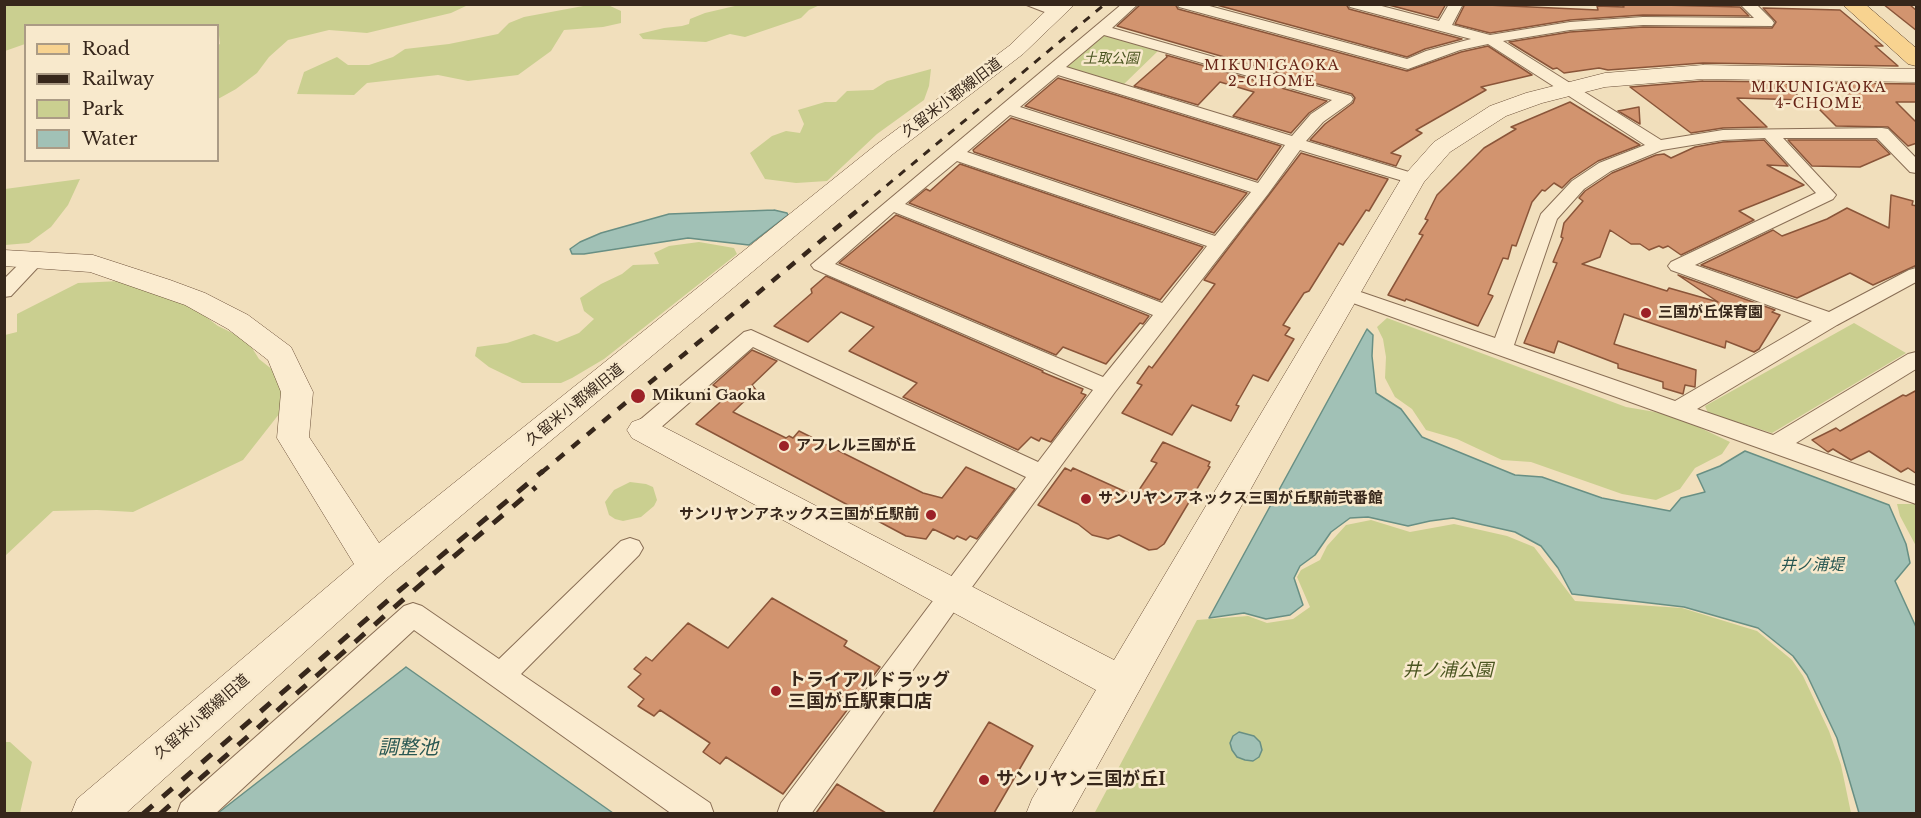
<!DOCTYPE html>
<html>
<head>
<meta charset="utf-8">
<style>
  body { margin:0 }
  #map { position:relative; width:1921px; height:818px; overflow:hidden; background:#f1dfbc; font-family:"Libre Baskerville",serif }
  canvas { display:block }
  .frame { position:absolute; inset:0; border:6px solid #37271b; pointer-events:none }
  .legend { position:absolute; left:24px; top:24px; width:195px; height:138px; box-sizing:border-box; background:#f8e9cc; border:2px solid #ab9b85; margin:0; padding:8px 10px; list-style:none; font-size:18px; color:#37271b }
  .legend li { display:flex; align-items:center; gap:12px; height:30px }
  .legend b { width:30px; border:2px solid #ab9b85 }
</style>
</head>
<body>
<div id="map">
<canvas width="1921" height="818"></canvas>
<div class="frame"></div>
<ul class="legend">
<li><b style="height:8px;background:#f8d390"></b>Road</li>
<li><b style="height:8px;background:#37271b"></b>Railway</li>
<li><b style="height:16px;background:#cacf90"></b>Park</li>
<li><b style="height:16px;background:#a1c1b6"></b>Water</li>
</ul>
</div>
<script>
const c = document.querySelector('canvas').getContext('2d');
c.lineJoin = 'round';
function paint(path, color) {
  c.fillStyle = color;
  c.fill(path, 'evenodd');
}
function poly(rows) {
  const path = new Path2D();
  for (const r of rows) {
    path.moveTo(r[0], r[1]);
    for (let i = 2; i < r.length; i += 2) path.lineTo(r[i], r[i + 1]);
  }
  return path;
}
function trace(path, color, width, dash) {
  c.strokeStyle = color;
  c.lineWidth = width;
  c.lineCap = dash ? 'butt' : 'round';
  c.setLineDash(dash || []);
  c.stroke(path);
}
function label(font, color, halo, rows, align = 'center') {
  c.font = font + ' "Libre Baskerville","Noto Sans JP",serif';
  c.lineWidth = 5;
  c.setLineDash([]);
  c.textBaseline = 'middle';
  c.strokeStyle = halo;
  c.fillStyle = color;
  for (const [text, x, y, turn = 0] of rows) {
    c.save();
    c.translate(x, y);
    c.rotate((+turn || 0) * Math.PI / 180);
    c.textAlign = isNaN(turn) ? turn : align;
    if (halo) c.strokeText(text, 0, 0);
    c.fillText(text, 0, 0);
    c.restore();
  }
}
paint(poly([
  [5,4,468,4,468,5,451,13,367,33,329,30,288,40,269,57,257,73,236,89,218,99,218,45,220,44,218,26,26,26,25,44,5,51],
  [594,4,608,5,621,11,621,23,603,27,564,30,551,51,518,75,468,81,438,75,367,83,354,95,297,94,304,72,337,57,348,65,369,65,393,57,405,49,449,44,498,34,509,23,524,17],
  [822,4,809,10,801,18,745,37,730,34,706,42,643,39,639,34,664,28,682,26,689,24,690,19,705,13,739,5],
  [1101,35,1109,35,1160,49,1123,85,1068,70,1065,65],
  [931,69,929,86,924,100,877,134,827,181,796,183,765,179,750,153,772,136,786,131,800,133,804,124,798,110,825,102,836,102,847,91,873,90,887,81],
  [80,179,68,205,51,227,29,243,5,245,5,189],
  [699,242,734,248,737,254,604,359,572,378,561,383,522,383,489,367,475,356,477,347,507,343,534,334,557,342,579,333,594,319,584,311,580,298,601,284,622,274,633,265,659,264,654,253,669,246],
  [120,281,189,304,218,326,247,340,259,359,288,382,283,409,243,460,133,512,97,510,53,511,5,556,5,335,17,332,17,314,78,283],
  [1387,318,1626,407,1661,413,1688,422,1730,442,1722,454,1695,468,1680,489,1656,500,1622,494,1531,462,1502,460,1457,439,1426,430,1412,409,1395,397,1385,378,1386,357,1383,339,1377,327],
  [1854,323,1906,353,1772,433,1708,413,1705,406],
  [630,482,646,484,653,487,657,500,654,506,641,517,623,521,615,519,609,515,605,502,614,490],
  [1897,504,1916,504,1916,546,1900,516],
  [1371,520,1410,532,1454,524,1507,536,1534,547,1575,601,1682,608,1757,631,1792,660,1803,676,1829,731,1841,765,1851,813,1094,814,1197,620,1248,616,1267,623,1293,619,1310,607,1297,577,1301,570,1320,560,1327,546,1346,525],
  [5,742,10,742,32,762,20,813,5,813]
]), '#cacf90');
const water = poly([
  [774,210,787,213,788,215,749,245,688,238,584,254,572,254,570,249,580,242,601,233,669,214,774,210],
  [1367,329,1373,335,1372,356,1376,393,1401,409,1422,437,1515,475,1542,477,1602,498,1670,511,1681,498,1705,492,1697,475,1720,466,1745,451,1889,505,1906,544,1910,563,1895,581,1916,627,1916,813,1859,813,1837,738,1807,675,1793,656,1758,628,1684,607,1572,594,1558,568,1541,546,1515,532,1453,518,1430,521,1408,526,1368,517,1350,518,1331,532,1315,555,1300,566,1294,578,1303,605,1290,615,1266,619,1244,613,1209,618,1367,329],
  [406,667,613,813,218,813,406,667],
  [1239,732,1254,736,1260,742,1262,750,1259,757,1253,761,1245,760,1237,757,1232,750,1230,743,1233,736,1239,732]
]);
paint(water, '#a1c1b6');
trace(water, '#688f84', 1.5);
const building = poly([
  [1141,4,1175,4,1178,9,1407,71,1461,52,1488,46,1532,75,1481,87,1486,90,1416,130,1422,133,1391,153,1401,156,1396,166,1310,140,1325,124,1353,103,1355,98,1352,94,1117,26,1141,4],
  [1213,4,1346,4,1349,9,1462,39,1425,49,1407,57,1213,4],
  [1385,4,1446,4,1438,18,1385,4],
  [1465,4,1598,10,1597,6,1624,7,1622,4,1740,7,1749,16,1643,15,1570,20,1490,33,1455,24,1465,4],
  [1883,4,1909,4,1917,11,1917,31,1883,4],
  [1763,8,1840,10,1883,46,1875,46,1898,66,1703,63,1608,70,1599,68,1564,73,1557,68,1553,69,1509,42,1570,32,1643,27,1772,28,1776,22,1763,8],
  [1166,55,1327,101,1309,113,1291,133,1233,116,1254,92,1220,82,1198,105,1134,86,1167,57,1166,55],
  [1058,78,1116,95,1281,146,1257,180,1025,106,1058,78],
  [1703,81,1785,82,1802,100,1737,98,1767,127,1723,128,1691,133,1630,87,1703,81],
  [1836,83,1917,84,1917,102,1896,102,1917,123,1917,143,1908,146,1888,127,1836,126,1816,106,1863,108,1836,83],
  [1570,102,1640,145,1598,161,1571,179,1562,188,1554,183,1545,191,1542,190,1532,202,1516,246,1512,245,1508,259,1503,258,1488,294,1493,296,1478,326,1406,299,1405,301,1388,295,1423,235,1419,234,1428,220,1425,219,1437,195,1484,148,1516,129,1511,127,1570,102],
  [1639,107,1640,124,1618,111,1639,107],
  [1011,118,1247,193,1214,233,974,152,973,150,1011,118],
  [1764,140,1788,166,1767,165,1804,185,1739,211,1754,220,1681,255,1668,246,1663,248,1659,246,1649,250,1640,244,1631,244,1610,230,1600,257,1582,264,1667,291,1669,288,1718,302,1678,275,1775,310,1772,312,1780,315,1759,349,1754,352,1726,341,1725,348,1624,314,1614,344,1696,370,1695,387,1685,385,1683,394,1663,388,1663,382,1618,368,1618,364,1558,341,1554,353,1524,343,1557,263,1553,262,1563,238,1561,237,1564,223,1583,201,1579,198,1585,191,1612,173,1656,155,1664,154,1671,158,1695,147,1723,142,1764,140],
  [1788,140,1876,140,1890,154,1860,167,1812,166,1788,140],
  [1301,153,1388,179,1369,211,1366,210,1343,245,1339,243,1309,291,1304,293,1283,325,1290,328,1285,335,1294,339,1268,381,1253,375,1236,405,1239,406,1231,421,1192,405,1172,435,1122,413,1142,385,1137,383,1149,366,1152,368,1215,284,1204,280,1301,153],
  [960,164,1203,247,1160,300,909,203,926,189,930,191,960,164],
  [1891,195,1913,201,1912,205,1917,206,1917,265,1873,285,1850,273,1797,298,1701,265,1773,230,1782,236,1827,219,1847,208,1889,228,1891,195],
  [896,215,1149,316,1143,324,1140,323,1106,364,1063,347,1056,355,839,263,896,215],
  [826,276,1043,371,1042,372,1083,389,1081,393,1086,395,1051,442,1041,438,1039,441,1031,437,1018,450,903,397,917,383,849,351,874,327,841,312,808,342,774,326,812,293,811,289,826,276],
  [752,350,777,361,752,385,756,390,733,412,786,438,789,436,793,438,799,431,923,493,942,498,966,467,1015,489,977,539,970,536,966,540,957,536,954,539,933,529,926,539,906,536,696,424,727,396,719,392,721,390,713,385,752,350],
  [1917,390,1917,474,1908,468,1901,472,1869,451,1851,460,1833,449,1828,452,1812,440,1836,428,1840,431,1903,395,1906,396,1917,390],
  [1163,442,1210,462,1208,466,1210,467,1164,544,1157,549,1149,550,1119,535,1108,539,1092,535,1078,524,1038,505,1065,468,1071,471,1073,468,1135,496,1157,463,1151,461,1163,442],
  [772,598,847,641,844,646,880,667,783,794,726,757,720,764,703,752,710,743,660,710,654,716,638,706,644,699,628,687,641,674,634,669,646,657,652,661,688,623,728,648,772,598],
  [989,722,1033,746,994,813,933,813,989,722],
  [837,784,886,813,816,813,837,784]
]);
paint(building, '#d2946f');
trace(building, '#8a5539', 1.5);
const street = poly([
  [1024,4,1047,4,1060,9,1062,12,1055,16,1024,4],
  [1122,4,1138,4,1112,28,1351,96,1353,99,1351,102,1323,122,1306,141,1419,175,1422,179,1419,183,1413,184,1300,150,1268,194,1115,392,961,602,811,814,777,814,781,803,1026,477,753,347,651,436,643,438,635,436,632,430,635,424,744,332,751,330,1038,462,1093,390,814,269,811,265,1122,4],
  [1104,35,1332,100,1311,114,1292,136,1066,67,1104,35],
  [1058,75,1285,145,1258,183,1020,107,1058,75],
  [1010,115,1251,192,1215,236,967,152,1010,115],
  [957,161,1207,246,1162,303,905,204,957,161],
  [894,212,1153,315,1103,377,835,264,894,212],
  [1177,4,1202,4,1407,59,1426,51,1471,39,1350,7,1348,4,1374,4,1439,21,1449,4,1463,4,1452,25,1490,35,1570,22,1643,17,1754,18,1740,4,1756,4,1772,20,1774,23,1772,26,1643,25,1570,30,1503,41,1661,140,1723,130,1882,128,1888,129,1916,158,1916,173,1910,172,1877,138,1783,138,1836,195,1833,199,1695,265,1829,312,1909,270,1916,268,1916,282,1837,325,1697,409,1773,435,1908,354,1916,352,1916,369,1796,443,1916,486,1916,504,1339,298,1336,293,1339,288,1346,287,1495,338,1541,214,1572,181,1599,163,1645,145,1488,44,1460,50,1408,69,1179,7,1177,4],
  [1765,138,1816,193,1671,262,1668,266,1671,270,1812,321,1675,401,1514,345,1557,219,1584,189,1611,171,1662,150,1723,140,1765,138],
  [34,254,41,256,44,260,41,264,11,296,4,297,4,279,27,256,34,254],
  [630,538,639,541,643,548,639,555,521,674,710,803,714,814,672,814,414,630,215,814,177,814,181,803,404,606,413,603,422,606,499,659,621,541,630,538]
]);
const secondary = poly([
  [1053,4,1075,4,1023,54,893,154,388,577,125,814,71,814,77,799,354,564,277,438,281,392,268,360,228,329,185,305,90,272,4,266,4,250,93,255,170,280,205,293,248,315,291,347,313,392,309,437,379,543,877,144,1009,46,1053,4],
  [1703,65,1916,69,1916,82,1703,79,1605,87,1542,103,1506,116,1450,152,1424,182,1321,362,1071,814,1026,814,1032,799,1096,690,632,438,627,430,632,422,643,418,654,422,1114,660,1401,179,1434,142,1490,106,1526,93,1605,73,1703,65]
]);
const primary = poly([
  [1842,4,1865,4,1916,48,1916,66,1908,64,1842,4]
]);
trace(street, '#896e55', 2);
trace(secondary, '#6b4f38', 1);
trace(primary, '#563d2a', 1);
paint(street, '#fbecd0');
paint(secondary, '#fbecd0');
paint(primary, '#f8d390');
trace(poly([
  [862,206,1105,4]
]), '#37271b', 3, [8, 8]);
trace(poly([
  [541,473,864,205]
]), '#37271b', 4.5, [10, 10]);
trace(poly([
  [143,814,400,590,543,471],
  [160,814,406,597,536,487]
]), '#37271b', 5, [13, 13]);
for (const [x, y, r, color] of [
  [1646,313,6,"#9c2127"],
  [638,396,8,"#9c2127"],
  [784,446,6,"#9c2127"],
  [1086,499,6,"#9c2127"],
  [931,515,6,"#9c2127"],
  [776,691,6,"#9c2127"],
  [984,780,6,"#9c2127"]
]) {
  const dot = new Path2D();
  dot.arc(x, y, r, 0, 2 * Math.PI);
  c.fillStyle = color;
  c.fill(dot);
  trace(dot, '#f8e9cc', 2);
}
label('italic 14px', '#4a5520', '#f8e9cc', [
  ["土取公園",1111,59]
]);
c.letterSpacing = '1.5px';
label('14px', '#672417', '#f8e9cc', [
  ["MIKUNIGAOKA",1272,66],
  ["2-CHOME",1272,82],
  ["MIKUNIGAOKA",1819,88],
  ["4-CHOME",1819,104]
]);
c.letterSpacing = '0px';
label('15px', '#37271b', '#f8e9cc', [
  ["久留米小郡線旧道",952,98,-37],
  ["久留米小郡線旧道",575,405,-39],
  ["久留米小郡線旧道",202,717,-41]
]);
label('bold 15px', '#37271b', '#f8e9cc', [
  ["三国が丘保育園",1658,313],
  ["Mikuni Gaoka",652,396],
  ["アフレル三国が丘",796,446],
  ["サンリヤンアネックス三国が丘駅前弐番館",1098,499],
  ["サンリヤンアネックス三国が丘駅前",919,515,"right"]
], 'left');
label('italic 16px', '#295853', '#f8e9cc', [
  ["井ノ浦堤",1812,565]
]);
label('italic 18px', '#4a5520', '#f8e9cc', [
  ["井ノ浦公園",1448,671]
]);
label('bold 18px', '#37271b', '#f8e9cc', [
  ["トライアルドラッグ",788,681],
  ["三国が丘駅東口店",788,702],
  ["サンリヤン三国が丘I",996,780]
], 'left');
label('italic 20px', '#295853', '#f8e9cc', [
  ["調整池",408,748]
]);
</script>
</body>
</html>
